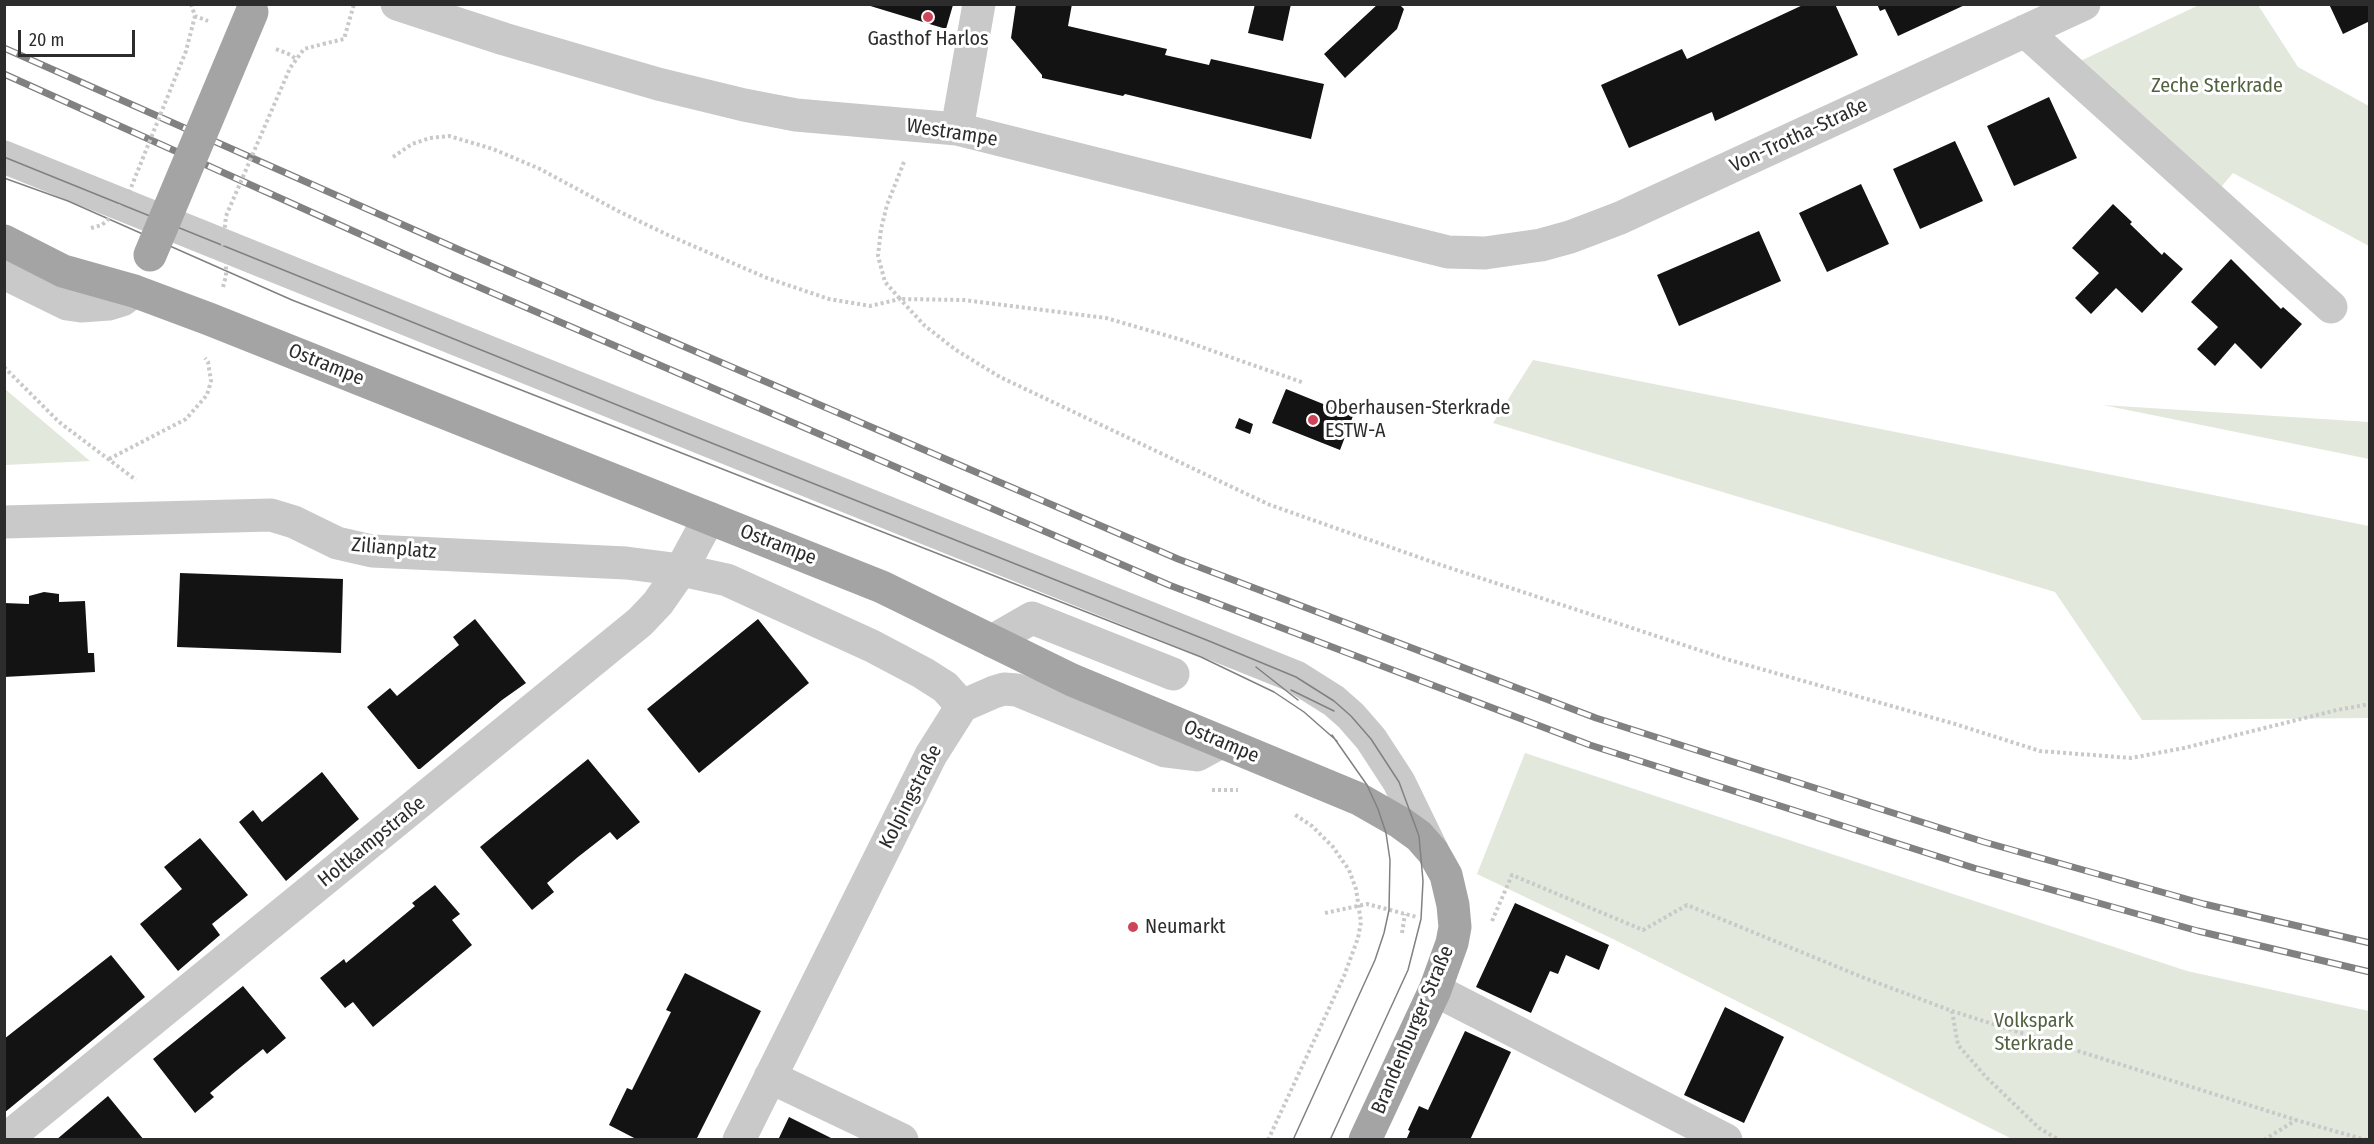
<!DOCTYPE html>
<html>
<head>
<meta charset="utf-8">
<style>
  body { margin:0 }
  #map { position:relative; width:2374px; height:1144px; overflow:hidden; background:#fff; font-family:"Fira Sans Condensed",sans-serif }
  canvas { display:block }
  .frame { position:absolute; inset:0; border:6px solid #2c2c2c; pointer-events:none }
  .scale { position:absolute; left:18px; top:30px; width:117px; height:27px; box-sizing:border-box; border:3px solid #2c2c2c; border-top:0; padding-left:8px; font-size:18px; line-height:21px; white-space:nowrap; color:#2c2c2c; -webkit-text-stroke:4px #fff; paint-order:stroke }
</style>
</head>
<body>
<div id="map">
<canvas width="2374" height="1144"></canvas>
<div class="frame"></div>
<div class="scale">20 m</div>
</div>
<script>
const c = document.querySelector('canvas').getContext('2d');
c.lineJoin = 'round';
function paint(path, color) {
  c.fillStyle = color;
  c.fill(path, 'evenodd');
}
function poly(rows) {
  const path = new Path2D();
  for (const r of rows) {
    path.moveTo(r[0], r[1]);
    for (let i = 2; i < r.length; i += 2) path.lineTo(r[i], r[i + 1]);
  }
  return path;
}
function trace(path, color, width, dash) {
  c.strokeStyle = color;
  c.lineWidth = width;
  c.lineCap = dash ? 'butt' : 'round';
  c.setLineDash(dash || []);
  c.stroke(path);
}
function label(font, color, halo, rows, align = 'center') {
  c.font = font + ' "Fira Sans Condensed",sans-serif';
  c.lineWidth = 6;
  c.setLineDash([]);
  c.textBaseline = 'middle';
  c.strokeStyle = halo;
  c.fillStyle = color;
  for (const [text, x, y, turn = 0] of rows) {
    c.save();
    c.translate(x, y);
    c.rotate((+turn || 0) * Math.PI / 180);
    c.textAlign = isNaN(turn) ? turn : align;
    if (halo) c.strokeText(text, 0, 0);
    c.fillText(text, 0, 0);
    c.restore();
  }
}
paint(poly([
  [2199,5,2258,5,2298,67,2369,106,2369,246,2233,173,2217,192,2076,63],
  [1533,360,2369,526,2369,718,2142,720,2055,592,1493,423],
  [5,389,90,461,5,465],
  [2103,405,2369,422,2369,459],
  [1525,753,2187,971,2369,1011,2369,1139,2012,1139,1613,939,1477,874]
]), '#e3e8dc');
paint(poly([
  [1016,4,1072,4,1068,26,1167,49,1165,55,1209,65,1211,59,1324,84,1311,139,1125,94,1123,96,1042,78,1042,75,1011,38],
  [1255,4,1291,4,1283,41,1248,33],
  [1378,4,1399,4,1404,9,1397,29,1345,78,1324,54],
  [1805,4,1835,4,1858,55,1715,121,1712,112,1629,148,1601,85,1682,49,1687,59],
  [1877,4,1967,4,1898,36,1885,9,1880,11],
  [2329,4,2370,4,2370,21,2343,34],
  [867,5,953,5,946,29],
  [2049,97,2077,158,2014,186,1987,126],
  [1955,141,1983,201,1920,229,1893,169],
  [1861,184,1889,244,1827,272,1799,213],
  [2113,204,2132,222,2130,224,2162,255,2164,252,2183,269,2142,313,2116,288,2091,314,2075,298,2099,273,2072,248],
  [1759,231,1781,281,1679,326,1657,275],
  [2231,259,2281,309,2283,307,2302,324,2261,369,2235,343,2215,366,2197,349,2218,327,2191,302],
  [1286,389,1353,416,1340,450,1272,423],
  [1239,418,1253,424,1250,434,1235,428],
  [180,573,343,579,341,653,177,647],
  [44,592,59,594,59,602,85,601,88,653,94,653,95,672,4,677,4,603,29,604,29,596],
  [475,619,526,683,502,700,420,769,418,769,367,707,390,688,397,696,459,645,453,637],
  [758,619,809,683,699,773,647,709],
  [588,759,640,822,617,840,610,832,578,857,547,883,554,892,532,910,480,847],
  [322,772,359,819,286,881,239,822,253,810,262,822],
  [200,838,248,895,212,924,220,935,178,971,140,924,182,889,164,867],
  [435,885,460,914,452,920,472,945,373,1027,353,1002,345,1008,320,978,344,959,346,963,415,906,412,903],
  [1515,903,1609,945,1599,970,1566,955,1558,974,1550,971,1531,1013,1476,987],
  [111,955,145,997,4,1113,4,1039],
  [685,973,761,1011,696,1140,638,1140,609,1125,627,1088,632,1090,671,1012,666,1010],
  [243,986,286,1038,267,1054,263,1049,236,1071,210,1093,214,1097,195,1113,153,1059],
  [1725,1007,1784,1037,1744,1123,1684,1095],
  [1465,1031,1511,1052,1470,1140,1406,1140,1410,1131,1408,1130,1419,1106,1428,1110],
  [108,1096,144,1140,56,1140],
  [789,1117,835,1140,778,1140]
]), '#131313');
trace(poly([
  [191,4,195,16,208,21],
  [323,44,344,39,354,4],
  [276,49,291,55,297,60],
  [393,157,412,144,430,138,449,136,493,149,540,169,618,211,668,235,767,278,829,299,870,306,900,299,925,326,956,350,1000,377,1270,505,1441,565,1726,659,1955,724,2040,751,2131,758,2184,748,2337,710,2370,704],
  [904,162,887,205,881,229,878,256,885,282,900,299,964,300,1106,318,1182,340,1304,383],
  [4,367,59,422,136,480],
  [109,459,186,419,207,395,211,381,208,362,205,358],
  [1212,790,1238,790],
  [1325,913,1367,904,1417,917],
  [1492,921,1512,875,1643,930,1687,905,1862,977,1952,1011,2296,1120,2366,1140],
  [1402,933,1405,914],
  [1952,1011,1958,1045,1986,1077,2039,1128,2059,1140],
  [1268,1140,1344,976,1358,938,1361,922,1356,889,1349,870,1333,847,1312,826,1294,814],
  [2264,1140,2296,1120]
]), '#c9c9c9', 4, [3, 3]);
trace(poly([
  [397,4,504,39,658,84,744,105,796,115,957,129,1448,252,1485,253,1541,245,1570,237,1620,218,2084,4],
  [2025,31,2331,307],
  [957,129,979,4],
  [4,157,1296,677,1334,701,1351,716,1371,739,1399,782,1432,850],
  [4,273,67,304,81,306,109,304,122,300,134,291],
  [4,522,271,515,294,522,337,543,372,551,626,563,681,570,727,580,872,646,923,673,945,687,962,706],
  [992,641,1032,618,1173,674],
  [1435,990,1726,1140],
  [770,1077,902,1140],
  [5,1140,640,622,658,603,681,570,709,518],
  [739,1140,931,755,962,706,994,692,1004,689,1017,690,1165,751,1197,755,1221,742]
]), '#c9c9c9', 33);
trace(poly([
  [4,241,63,271,134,291,209,319,882,587,1072,680,1359,799,1401,823,1419,836,1433,852,1446,875,1453,905,1455,927,1452,943,1435,990,1365,1140]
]), '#a4a4a4', 33);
trace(poly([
  [4,157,689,434,1209,641,1296,677,1334,701,1351,716,1371,739,1399,782,1419,836,1423,881,1421,919,1408,970,1330,1140],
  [4,178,68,201,292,300,1201,657,1274,692,1304,712,1337,741],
  [1256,667,1298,700],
  [1291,690,1334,711],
  [1293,1140,1375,960,1384,933,1389,910,1390,860,1386,833,1378,809,1367,785,1332,735]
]), '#818181', 1.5);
const rail = poly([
  [4,48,462,251,1178,559,1596,718,1984,842,2204,904,2370,943],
  [4,74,451,275,1169,585,1590,745,1974,868,2198,931,2370,972]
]);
trace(rail, '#818181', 7);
trace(rail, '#fff', 4.5, [14]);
trace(poly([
  [91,228,102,225,117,211,128,195,186,51,195,16],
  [223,287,226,276,226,258,223,244,226,216,290,68,304,49,323,44]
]), '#c9c9c9', 4, [3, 3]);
trace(poly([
  [150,255,252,12]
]), '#a4a4a4', 33);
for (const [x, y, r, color] of [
  [928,17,6,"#ce4458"],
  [1313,420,6,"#ce4458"],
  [1133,927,6,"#ce4458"]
]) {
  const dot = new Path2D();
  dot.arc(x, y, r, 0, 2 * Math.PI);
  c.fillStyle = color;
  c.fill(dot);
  trace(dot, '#fff', 2);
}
label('20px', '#2c2c2c', '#fff', [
  ["Gasthof Harlos",928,39,"center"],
  ["Oberhausen-Sterkrade",1325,408],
  ["ESTW-A",1325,431],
  ["Neumarkt",1145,927]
], 'left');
label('20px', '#526240', '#fff', [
  ["Zeche Sterkrade",2217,86],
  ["Volkspark",2034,1021],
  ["Sterkrade",2034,1044]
]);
label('20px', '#2c2c2c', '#fff', [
  ["Westrampe",952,133,9],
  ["Von-Trotha-Straße",1799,136,-25],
  ["Ostrampe",326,365,22],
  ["Ostrampe",778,545,21],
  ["Zilianplatz",394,549,5],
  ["Ostrampe",1221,742,23],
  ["Kolpingstraße",911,797,-63],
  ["Holtkampstraße",372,842,-39],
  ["Brandenburger Straße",1413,1030,-67]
]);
</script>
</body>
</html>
